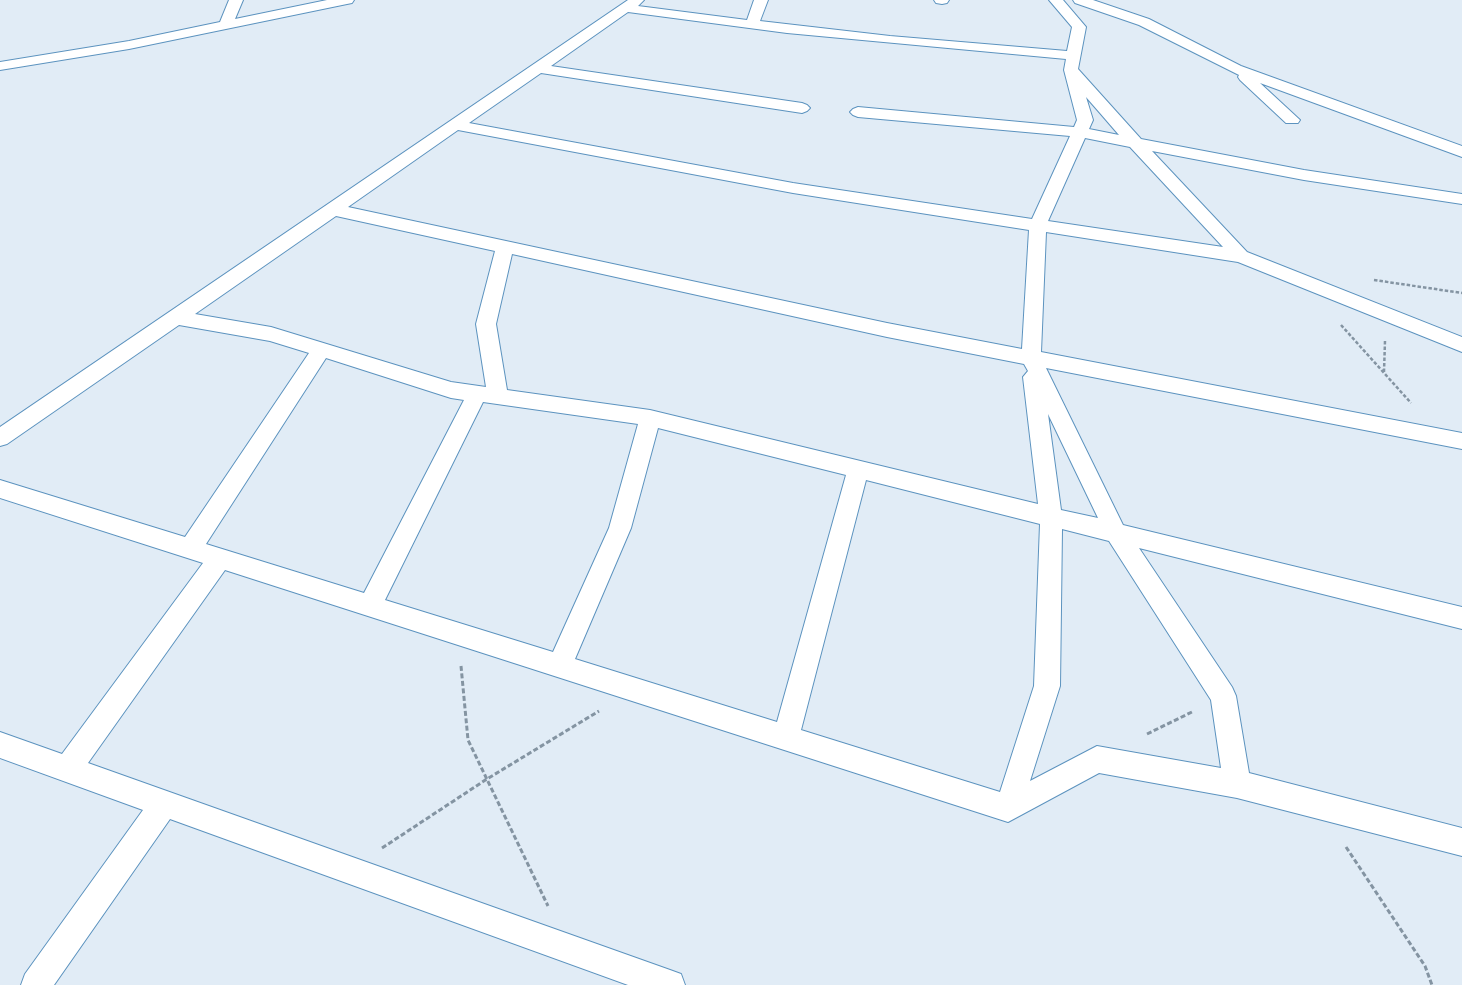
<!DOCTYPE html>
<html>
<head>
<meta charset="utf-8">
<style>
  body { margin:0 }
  canvas { display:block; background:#e1ecf6 }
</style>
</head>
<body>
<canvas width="1462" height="985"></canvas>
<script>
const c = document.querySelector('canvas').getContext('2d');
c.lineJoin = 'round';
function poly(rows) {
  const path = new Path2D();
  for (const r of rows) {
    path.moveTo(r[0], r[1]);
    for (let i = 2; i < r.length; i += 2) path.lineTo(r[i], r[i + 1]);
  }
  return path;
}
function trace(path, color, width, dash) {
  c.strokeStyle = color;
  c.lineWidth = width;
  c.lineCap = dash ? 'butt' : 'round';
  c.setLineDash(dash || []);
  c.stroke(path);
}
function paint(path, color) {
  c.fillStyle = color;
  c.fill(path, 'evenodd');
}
const minor = poly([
  [229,0,243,0,235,19,327,0,354,0,352,3,347,4,129,49,0,70,0,62,129,41,220,22,229,0],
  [628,0,644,0,638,6,747,20,754,0,768,0,760,21,890,36,1067,51,1072,27,1049,0,1063,0,1086,27,1078,69,1141,139,1304,170,1462,194,1462,204,1304,180,1152,151,1247,252,1462,337,1462,352,1238,262,1046,232,1041,352,1462,433,1462,449,1046,368,1123,525,1462,607,1462,629,1139,548,1232,687,1236,696,1249,773,1462,828,1462,856,1237,798,1099,773,1008,822,225,570,88,763,670,970,681,974,685,985,628,985,170,819,54,985,21,985,25,974,143,810,0,758,0,732,62,754,203,563,0,498,0,480,185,537,309,353,270,341,179,325,7,444,0,446,0,427,628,0],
  [628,12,787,33,1066,59,1064,70,1077,120,1074,127,858,107,853,109,850,112,853,115,858,117,1070,136,1032,219,793,183,469,123,541,73,802,113,807,111,810,108,807,105,802,103,551,66,628,12],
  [1086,97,1100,113,1119,135,1089,129,1093,120,1086,97],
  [458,130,793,193,1029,230,1022,349,887,323,348,207,458,130],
  [1085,138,1130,147,1223,247,1048,221,1085,138],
  [336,216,495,251,476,324,486,387,451,382,271,327,195,314,336,216],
  [512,254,887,337,1024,364,1028,371,1023,377,1038,504,650,410,507,390,496,324,512,254],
  [326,358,451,398,464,400,364,593,206,544,326,358],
  [483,402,638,424,609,528,553,652,385,600,483,402],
  [1048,414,1098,518,1061,510,1048,414],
  [658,428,846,475,777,722,575,659,631,528,658,428],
  [866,480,1040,524,1034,686,1000,792,801,730,866,480],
  [1062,529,1109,541,1211,700,1221,768,1097,746,1030,781,1060,686,1062,529],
  [934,0,949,0,947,3,942,4,936,3,934,0],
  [1073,0,1093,0,1149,19,1241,66,1462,146,1462,157,1260,83,1300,120,1298,123,1286,123,1240,80,1238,77,1239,75,1139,25,1075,3,1073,0]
]);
trace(minor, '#5c93bf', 2);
trace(poly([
  [1374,280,1462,293],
  [1341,325,1411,403],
  [1384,372,1385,341]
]), '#8494a2', 2.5, [3.5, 2]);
trace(poly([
  [461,666,468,740,548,906],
  [1147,734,1194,711],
  [1346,847,1425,966,1432,985],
  [382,848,487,779,599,711]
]), '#8494a2', 3, [5, 2.5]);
paint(minor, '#fff');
</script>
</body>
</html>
